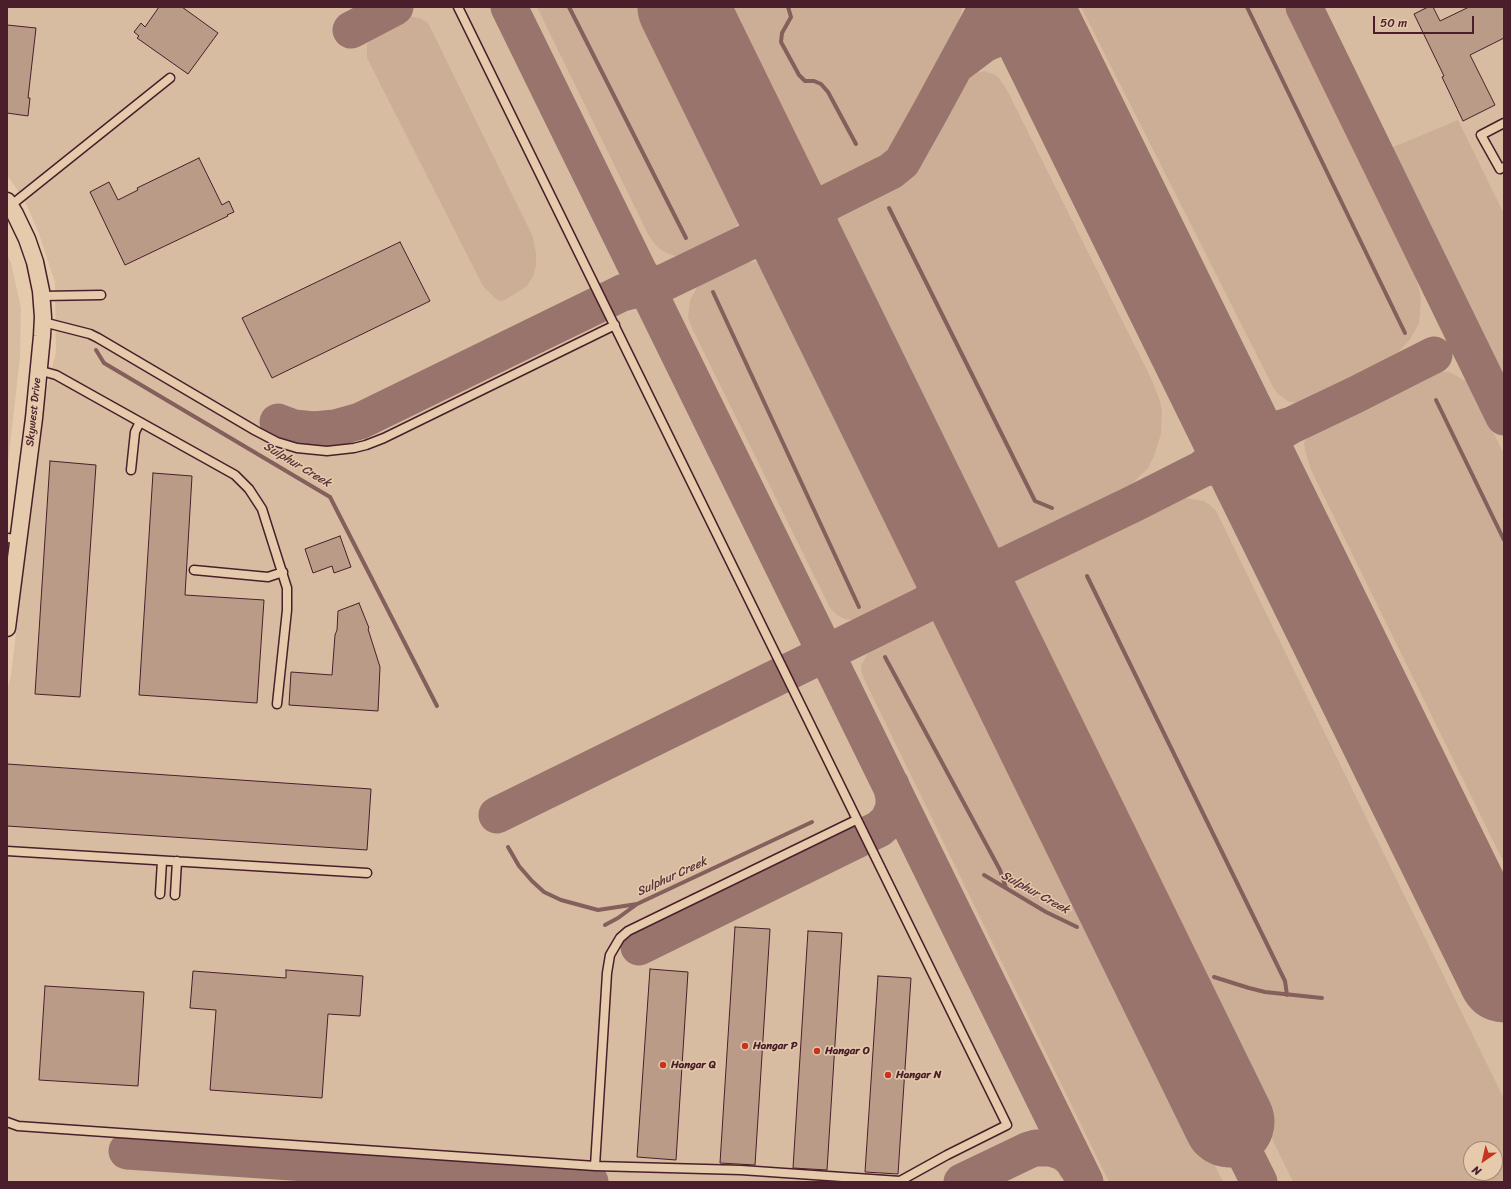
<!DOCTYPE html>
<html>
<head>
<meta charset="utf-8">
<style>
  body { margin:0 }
  #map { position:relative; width:1511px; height:1189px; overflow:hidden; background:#e5caac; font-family:Sriracha,sans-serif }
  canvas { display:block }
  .frame { position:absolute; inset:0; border:8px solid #4a1f2b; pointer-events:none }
  .north { position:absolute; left:1463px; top:1141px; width:40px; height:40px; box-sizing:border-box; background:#e5caac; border:1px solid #a78678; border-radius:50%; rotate:214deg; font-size:11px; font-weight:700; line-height:16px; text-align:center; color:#4a1f2b }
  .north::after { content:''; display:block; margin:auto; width:14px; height:18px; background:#c8321e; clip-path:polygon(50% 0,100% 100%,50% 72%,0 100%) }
  .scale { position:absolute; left:1373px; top:16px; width:101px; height:18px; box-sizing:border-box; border:2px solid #4a1f2b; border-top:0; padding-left:5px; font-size:12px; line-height:14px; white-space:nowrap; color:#4a1f2b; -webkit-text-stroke:3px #e5caac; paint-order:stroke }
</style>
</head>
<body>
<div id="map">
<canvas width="1511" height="1189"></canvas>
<div class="frame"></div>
<div class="north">N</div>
<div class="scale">50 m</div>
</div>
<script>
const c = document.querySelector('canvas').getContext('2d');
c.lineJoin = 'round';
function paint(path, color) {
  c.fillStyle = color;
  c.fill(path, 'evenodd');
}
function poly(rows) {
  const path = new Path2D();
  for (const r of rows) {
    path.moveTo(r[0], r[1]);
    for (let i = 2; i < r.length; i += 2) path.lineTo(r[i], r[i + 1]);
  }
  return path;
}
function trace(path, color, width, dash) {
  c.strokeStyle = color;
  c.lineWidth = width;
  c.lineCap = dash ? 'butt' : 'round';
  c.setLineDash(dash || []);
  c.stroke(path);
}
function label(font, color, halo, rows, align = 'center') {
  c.font = font + ' Sriracha,sans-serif';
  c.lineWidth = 3;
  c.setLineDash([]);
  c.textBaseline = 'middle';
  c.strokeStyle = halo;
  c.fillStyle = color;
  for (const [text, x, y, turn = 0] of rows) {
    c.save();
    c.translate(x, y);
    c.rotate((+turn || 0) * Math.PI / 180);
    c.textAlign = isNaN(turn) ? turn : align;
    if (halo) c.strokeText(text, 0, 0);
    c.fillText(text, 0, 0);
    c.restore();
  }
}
paint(poly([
  [7,7,1504,7,1504,1182,7,1182,7,692,11,675,42,408,56,352,55,282,39,234,25,201,7,175],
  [1471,1149,1495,1149,1495,1173,1471,1173],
  [7,254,11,263,21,308,20,357,7,472]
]), '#d8bca1');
paint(poly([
  [537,7,645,7,742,210,740,221,734,229,683,254,676,256,669,254,661,250,654,243,649,236],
  [718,7,963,7,956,30,946,53,898,142,890,154,882,160,829,185,818,187,803,179,799,174],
  [1081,7,1284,7,1415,274,1420,293,1421,302,1419,323,1411,338,1397,354,1386,362,1300,403,1289,402,1278,394,1273,387],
  [409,16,420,18,428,23,533,237,536,253,536,265,533,276,527,286,505,300,500,301,495,298,483,286,367,58,367,45,370,39,378,32],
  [984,71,993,74,998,77,1006,88,1151,378,1160,401,1162,411,1161,434,1154,456,1148,468,1132,484,1105,500,1005,549,998,550,988,547,980,538,832,238,830,231,833,222,845,211,899,184,909,176,918,163,964,83,977,73],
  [1458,120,1504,214,1504,380,1391,148],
  [758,261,771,265,780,276,924,568,925,575,924,581,918,589,914,593,861,618,853,620,845,619,837,615,830,608,691,326,688,317,690,300,698,286,736,266,744,263],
  [1435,371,1450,372,1467,382,1476,398,1504,454,1504,863,1311,470,1305,450,1304,443,1311,431],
  [1186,498,1204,501,1211,506,1216,511,1504,1099,1504,1182,1293,1182,1016,610,1011,595,1012,588,1015,582,1027,572,1160,508],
  [1471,1149,1495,1149,1495,1173,1471,1173],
  [932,617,942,619,946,621,1223,1182,1109,1182,865,681,861,670,862,664,870,649,873,646]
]), '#ccae97');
trace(poly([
  [569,7,686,238],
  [788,7,791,17,782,33,781,42,799,75,805,81,814,81,821,84,828,92,856,144],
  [1247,7,1405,333],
  [889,208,1035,501,1052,508],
  [713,292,859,607],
  [96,350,104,363,330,497,437,706],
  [1436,400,1504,540],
  [1087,576,1285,981,1287,995],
  [885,657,1000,870,1006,888],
  [508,847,519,866,532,881,544,892,561,900,598,910,637,904,812,822],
  [984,875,1046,912,1077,927],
  [605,925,618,918,637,904],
  [1214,977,1249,988,1265,992,1322,998]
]), '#845f5b', 4);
trace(poly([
  [509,7,1085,1182],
  [1031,7,1053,58],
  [1304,7,1504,417],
  [351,30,395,7],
  [959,63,984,44,996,39,1013,34,1027,37,1039,45,1048,56,1085,124],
  [829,202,818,211,811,221,806,234,806,247,809,260,837,322,805,263,795,250,784,243,771,239,762,239,748,242,755,237,763,227,769,213,770,199,767,186,737,118,770,181,783,196,789,200,803,205,815,206,829,202,891,171,902,162,930,112,987,7],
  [278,422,294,428,314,430,335,428,360,421,622,293,665,282,748,242],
  [1292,425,1279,429,1264,431,1249,427,1236,417,1226,404,1169,296,1220,407,1225,419,1226,432,1222,447,1216,457,1202,469,1218,464,1229,465,1247,474,1258,485,1319,601,1265,482,1263,469,1266,448,1270,442,1277,434,1292,425,1355,395,1434,355],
  [1006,565,994,568,984,568,972,564,959,555,950,545,916,483,943,542,947,557,947,573,943,586,934,597,926,604,938,600,949,601,959,604,970,611,983,624,1013,680,986,619,985,597,987,585,993,574,1004,566,1133,504,1202,469],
  [497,815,926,604],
  [639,947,879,829,888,821,894,808,894,797,891,785],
  [1229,1122,1259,1182],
  [127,1151,590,1182],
  [962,1182,1029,1150,1036,1148,1051,1148,1063,1152,1072,1159,1077,1167]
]), '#98746c', 37);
trace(poly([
  [683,7,1229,1122],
  [1027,7,1504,977]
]), '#98746c', 91);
const building = poly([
  [159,7,182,7,218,33,188,74,137,38,139,36,134,32,141,23,145,27,159,7],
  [1428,7,1433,7,1440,21,1469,7,1504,7,1504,38,1470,55,1495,105,1463,121,1442,77,1444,76,1414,14,1428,7],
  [7,25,36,28,28,98,30,98,28,116,7,113,7,25],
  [199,158,222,205,229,201,234,212,227,215,228,216,125,265,90,192,109,182,118,200,138,190,137,188,199,158],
  [400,242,430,301,272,378,242,318,400,242],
  [50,461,96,465,80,697,35,694,50,461],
  [153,473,192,476,185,595,264,600,257,703,139,695,153,473],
  [340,536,351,567,334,573,332,566,313,573,305,549,340,536],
  [359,603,369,628,368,629,380,667,378,711,289,705,291,672,332,675,335,635,337,630,338,611,359,603],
  [7,764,371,789,367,850,7,826,7,764],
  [735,927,770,929,755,1165,720,1163,735,927],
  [808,931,842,933,827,1170,793,1168,808,931],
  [650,969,688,972,676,1160,637,1157,650,969],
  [286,970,363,976,360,1016,328,1014,322,1098,210,1090,216,1010,190,1008,193,971,286,978,286,970],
  [878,976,911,978,898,1174,865,1172,878,976],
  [45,986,144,992,138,1086,39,1080,45,986]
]);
paint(building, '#ba9b88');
trace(building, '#4a1f2b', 1);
const lane = poly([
  [458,7,1007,1125,947,1155,900,1181,741,1170,595,1166],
  [1504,123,1481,135,1500,169,1504,167],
  [10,206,170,78],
  [42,296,101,295],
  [43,322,90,334,98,338,256,431,277,442,297,448,327,451,354,448,366,445,384,438,615,325],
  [38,370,56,375,140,422,235,475,249,489,262,509,287,588,287,610,277,704],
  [131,470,135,432,140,422],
  [7,538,18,539],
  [194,570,268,577,283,572],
  [7,851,367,873],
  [160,894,162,861],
  [175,895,177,861],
  [7,1122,18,1126,595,1166,607,973,610,955,620,938,628,931,856,820]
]);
const street = poly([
  [7,201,15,214,27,239,35,262,41,291,43,317,42,336,34,418,7,628]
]);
trace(lane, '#4a1f2b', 11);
trace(street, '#4a1f2b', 19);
trace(lane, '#e5caac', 8);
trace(street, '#e5caac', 16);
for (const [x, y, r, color] of [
  [745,1046,4,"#c8321e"],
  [817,1051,4,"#c8321e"],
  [663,1065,4,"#c8321e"],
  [888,1075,4,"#c8321e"]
]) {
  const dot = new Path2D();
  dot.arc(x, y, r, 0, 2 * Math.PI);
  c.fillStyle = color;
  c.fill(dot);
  trace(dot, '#e5caac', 1.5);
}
label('11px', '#4a1f2b', '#e5caac', [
  ["Skywest Drive",34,412,-84]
]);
label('bold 11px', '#4a1f2b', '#e5caac', [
  ["Hangar P",753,1046],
  ["Hangar O",825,1051],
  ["Hangar Q",671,1065],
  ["Hangar N",896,1075]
], 'left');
label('italic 12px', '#5d343b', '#e5caac', [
  ["Sulphur Creek",297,465,31],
  ["Sulphur Creek",672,877,-25],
  ["Sulphur Creek",1035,893,29]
]);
</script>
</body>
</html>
